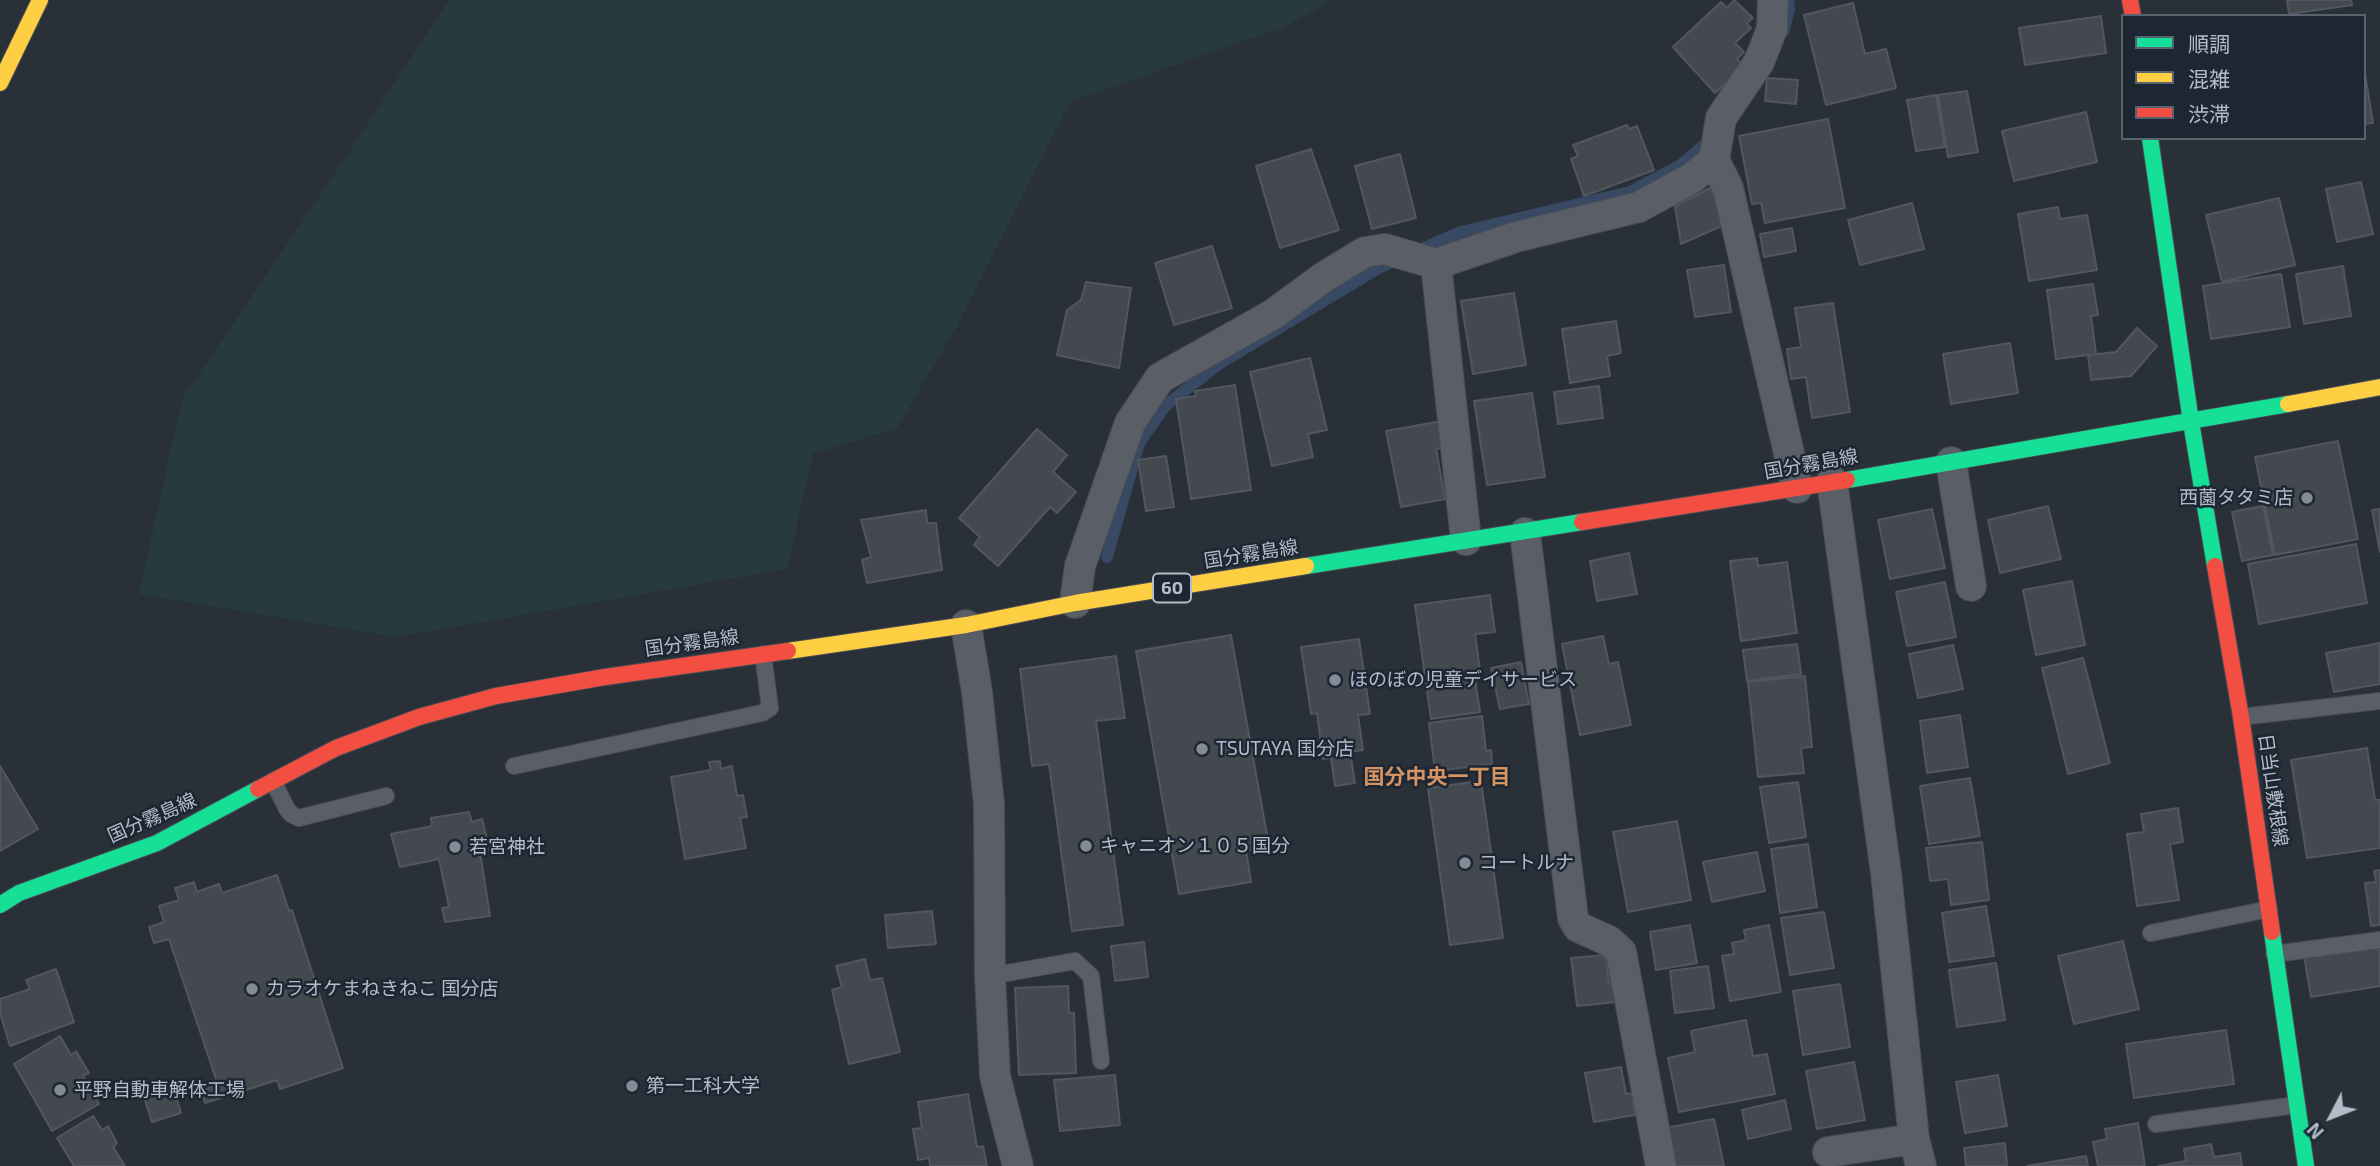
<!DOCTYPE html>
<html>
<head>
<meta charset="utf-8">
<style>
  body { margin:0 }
  #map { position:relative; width:2380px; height:1166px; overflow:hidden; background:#2a3038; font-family:"Exo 2","Noto Sans JP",sans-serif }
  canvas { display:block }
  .legend { position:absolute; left:2121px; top:14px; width:245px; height:126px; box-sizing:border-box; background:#1d2633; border:2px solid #59626f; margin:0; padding:9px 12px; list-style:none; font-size:21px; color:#b4bcc9 }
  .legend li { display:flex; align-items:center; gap:14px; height:35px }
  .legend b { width:35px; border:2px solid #59626f }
  .north { position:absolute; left:2296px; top:1082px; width:70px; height:70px; -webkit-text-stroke:5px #1d2633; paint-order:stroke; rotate:228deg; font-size:19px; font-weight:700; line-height:28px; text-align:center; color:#b4bcc9 }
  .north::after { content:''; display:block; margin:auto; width:24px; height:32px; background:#b4bcc9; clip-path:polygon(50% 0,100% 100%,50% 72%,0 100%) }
</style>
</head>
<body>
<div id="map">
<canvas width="2380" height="1166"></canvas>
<ul class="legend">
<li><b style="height:9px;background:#16e098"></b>順調</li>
<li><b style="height:9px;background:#ffcf43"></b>混雑</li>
<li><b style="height:9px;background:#f24e42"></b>渋滞</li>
</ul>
<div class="north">N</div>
</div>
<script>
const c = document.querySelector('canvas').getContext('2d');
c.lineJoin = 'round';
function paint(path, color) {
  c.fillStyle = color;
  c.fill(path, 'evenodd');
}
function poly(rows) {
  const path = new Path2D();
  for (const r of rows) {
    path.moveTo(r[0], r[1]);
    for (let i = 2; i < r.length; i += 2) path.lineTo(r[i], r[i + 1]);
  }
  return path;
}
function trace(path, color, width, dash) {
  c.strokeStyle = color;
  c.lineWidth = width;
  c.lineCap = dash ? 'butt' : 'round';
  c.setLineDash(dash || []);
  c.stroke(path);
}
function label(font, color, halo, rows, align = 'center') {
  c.font = font + ' "Exo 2","Noto Sans JP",sans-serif';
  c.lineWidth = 5;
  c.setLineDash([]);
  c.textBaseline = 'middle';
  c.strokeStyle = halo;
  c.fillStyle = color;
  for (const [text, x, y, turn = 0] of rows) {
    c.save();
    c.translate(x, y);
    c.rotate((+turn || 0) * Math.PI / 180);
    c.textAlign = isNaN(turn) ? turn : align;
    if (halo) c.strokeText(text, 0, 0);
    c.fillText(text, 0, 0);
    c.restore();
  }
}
paint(poly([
  [449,0,1333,0,1284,27,1070,102,956,328,897,428,813,454,787,569,396,637,139,594,182,399,346,157]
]), '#273a3e');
trace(poly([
  [1783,32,1789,9,1788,0],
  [1107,557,1139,443,1165,406,1220,363,1380,267,1461,232,1630,192,1681,165,1712,138]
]), '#384963', 12);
const building = poly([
  [1734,0,1753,18,1747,23,1751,28,1735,43,1744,52,1737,59,1744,67,1715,93,1673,47,1721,2,1727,8,1734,0],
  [2287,0,2351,0,2352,5,2289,14,2287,0],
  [1853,3,1865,54,1886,49,1896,88,1826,105,1804,15,1853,3],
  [2101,16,2106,53,2025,65,2019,28,2101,16],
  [2364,68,2373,123,2364,124,2364,68],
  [1767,78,1798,80,1796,104,1765,101,1767,78],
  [1967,91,1978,152,1948,157,1938,95,1967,91],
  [1936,95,1945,147,1916,151,1907,100,1936,95],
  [2086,112,2097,162,2014,181,2002,131,2086,112],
  [1828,119,1845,208,1765,223,1761,203,1752,204,1739,136,1828,119],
  [1627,125,1629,129,1637,126,1654,170,1584,196,1571,159,1578,156,1573,145,1627,125],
  [1311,149,1339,230,1280,248,1256,166,1311,149],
  [1400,154,1416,218,1372,229,1355,166,1400,154],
  [2361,182,2373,234,2337,242,2326,189,2361,182],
  [1710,188,1726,224,1681,244,1675,206,1710,188],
  [2279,198,2295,265,2222,282,2206,215,2279,198],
  [1912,203,1924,249,1860,265,1848,220,1912,203],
  [2058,207,2060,219,2087,215,2097,270,2029,281,2018,214,2058,207],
  [1792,228,1796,251,1764,257,1760,234,1792,228],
  [1212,246,1232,308,1174,325,1155,263,1212,246],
  [1724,265,1731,312,1695,317,1687,270,1724,265],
  [2343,266,2351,316,2304,324,2296,274,2343,266],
  [2281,274,2290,327,2211,339,2203,286,2281,274],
  [1086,282,1131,288,1119,368,1057,355,1067,310,1081,300,1086,282],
  [2093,284,2098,315,2091,316,2096,354,2056,359,2047,290,2093,284],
  [1514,293,1526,365,1473,374,1461,301,1514,293],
  [1833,303,1850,412,1812,418,1806,377,1791,379,1787,349,1801,347,1795,308,1833,303],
  [1616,321,1621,353,1607,356,1610,376,1570,383,1562,329,1616,321],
  [2137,328,2157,346,2131,376,2091,380,2088,355,2116,352,2137,328],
  [2010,343,2018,393,1951,404,1943,354,2010,343],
  [1310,358,1327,430,1308,434,1313,457,1272,466,1250,372,1310,358],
  [1235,385,1251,490,1191,499,1176,399,1196,396,1195,391,1235,385],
  [1599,386,1603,418,1558,424,1554,392,1599,386],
  [1532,393,1545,477,1487,485,1474,401,1532,393],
  [1442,421,1447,446,1436,449,1445,499,1401,507,1386,431,1442,421],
  [1037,429,1067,455,1053,472,1076,492,1057,513,1050,507,998,566,974,545,980,537,959,518,1037,429],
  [2338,441,2358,539,2275,555,2255,457,2338,441],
  [1166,456,1174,507,1146,511,1138,460,1166,456],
  [2048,506,2061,559,2000,573,1988,520,2048,506],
  [2263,506,2273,555,2242,561,2232,512,2263,506],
  [1932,509,1945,568,1890,579,1878,520,1932,509],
  [2380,509,2380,552,2372,510,2380,509],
  [926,510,927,523,936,523,942,570,867,583,862,560,871,557,861,520,926,510],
  [2356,544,2367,603,2259,624,2248,564,2356,544],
  [1629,553,1637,594,1597,601,1590,561,1629,553],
  [1757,558,1758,566,1787,562,1797,633,1741,641,1730,561,1757,558],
  [2072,581,2085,645,2036,655,2023,590,2072,581],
  [1945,582,1956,637,1907,646,1896,592,1945,582],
  [1490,595,1495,632,1475,634,1481,678,1475,679,1480,712,1431,719,1415,605,1490,595],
  [1231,635,1269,846,1246,850,1251,882,1179,894,1136,651,1231,635],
  [1603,636,1609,664,1618,662,1631,725,1580,735,1562,644,1603,636],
  [1359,639,1370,714,1358,715,1363,750,1350,752,1355,783,1335,786,1331,758,1323,759,1317,713,1311,714,1301,647,1359,639],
  [2380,643,2380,684,2334,692,2326,653,2380,643],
  [1797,644,1801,674,1747,681,1743,650,1797,644],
  [1953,645,1963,689,1918,698,1909,654,1953,645],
  [1116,656,1125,718,1096,721,1123,925,1072,931,1049,764,1032,766,1020,669,1116,656],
  [2083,658,2110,763,2068,774,2042,668,2083,658],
  [1521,662,1529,704,1500,709,1491,668,1521,662],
  [1805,676,1812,747,1801,748,1804,773,1758,777,1748,682,1805,676],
  [1960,715,1968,767,1927,773,1920,721,1960,715],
  [1482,716,1486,751,1491,750,1492,764,1435,771,1429,723,1482,716],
  [2367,748,2375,800,2380,800,2380,848,2307,858,2291,760,2367,748],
  [720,761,721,769,732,766,737,796,743,795,747,817,740,818,746,848,685,859,671,777,711,770,709,762,720,761],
  [0,766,38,829,0,851,0,766],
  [1970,778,1980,836,1929,844,1920,786,1970,778],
  [1481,781,1503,938,1450,945,1428,788,1481,781],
  [1798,782,1806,837,1769,843,1760,787,1798,782],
  [2178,808,2183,842,2170,844,2179,900,2137,906,2127,834,2144,832,2141,814,2178,808],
  [469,812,472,822,482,819,490,850,480,852,490,916,445,922,442,908,449,907,439,859,400,867,391,834,432,826,431,818,469,812],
  [1677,821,1691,900,1628,912,1613,832,1677,821],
  [1982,842,1989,900,1951,905,1948,879,1930,881,1926,848,1982,842],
  [1808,844,1817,907,1780,913,1771,849,1808,844],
  [1757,852,1765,891,1712,902,1703,862,1757,852],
  [2380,870,2380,925,2371,926,2365,883,2376,882,2374,871,2380,870],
  [277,875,289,911,292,910,343,1068,280,1089,277,1080,205,1103,200,1090,218,1085,169,939,154,943,149,927,164,922,159,906,179,900,175,888,194,882,197,892,219,884,222,893,277,875],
  [1986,906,1994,956,1949,962,1942,913,1986,906],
  [932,911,936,944,888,948,885,915,932,911],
  [1824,912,1834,968,1790,975,1781,918,1824,912],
  [1690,925,1697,963,1656,970,1650,932,1690,925],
  [1769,925,1781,992,1730,1001,1722,956,1734,954,1732,943,1746,940,1744,930,1769,925],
  [2123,941,2139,1009,2074,1024,2058,956,2123,941],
  [1144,942,1148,977,1115,981,1111,946,1144,942],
  [2380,944,2380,986,2311,997,2304,956,2380,944],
  [1606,955,1609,984,1615,983,1617,1002,1577,1006,1571,958,1606,955],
  [865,959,870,980,882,978,900,1052,849,1064,832,990,842,987,836,966,865,959],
  [1996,963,2005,1020,1957,1027,1949,970,1996,963],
  [1708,966,1714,1008,1675,1013,1670,971,1708,966],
  [56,969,74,1022,10,1046,0,1013,0,999,30,989,26,980,56,969],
  [1840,984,1850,1047,1803,1055,1793,991,1840,984],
  [1068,986,1069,1013,1074,1013,1076,1073,1019,1075,1015,988,1068,986],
  [1746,1020,1753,1056,1767,1054,1775,1094,1679,1112,1668,1058,1695,1052,1691,1031,1746,1020],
  [2226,1030,2234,1084,2134,1098,2126,1044,2226,1030],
  [60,1036,71,1055,76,1051,89,1073,83,1076,99,1104,52,1131,14,1064,60,1036],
  [1854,1062,1865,1120,1817,1129,1806,1071,1854,1062],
  [1621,1067,1626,1094,1632,1093,1635,1115,1594,1122,1585,1073,1621,1067],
  [1115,1075,1120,1125,1060,1131,1054,1080,1115,1075],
  [1998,1075,2007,1126,1965,1133,1956,1082,1998,1075],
  [172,1083,181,1113,152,1122,142,1091,172,1083],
  [968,1094,977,1147,983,1146,987,1166,930,1166,929,1158,918,1160,913,1129,922,1128,918,1102,968,1094],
  [1785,1100,1791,1129,1748,1139,1742,1110,1785,1100],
  [93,1116,102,1130,108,1126,117,1143,113,1147,125,1166,74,1166,57,1138,93,1116],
  [1714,1119,1724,1166,1673,1166,1665,1128,1714,1119],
  [2138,1123,2145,1166,2098,1166,2093,1142,2107,1139,2105,1129,2138,1123],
  [2005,1143,2007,1166,1966,1166,1964,1148,2005,1143],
  [2211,1144,2214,1157,2240,1153,2242,1166,2158,1166,2186,1161,2184,1149,2211,1144],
  [2086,1156,2088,1166,2027,1166,2086,1156]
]);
paint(building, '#444950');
trace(building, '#52575f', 2);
const lane = poly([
  [2241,717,2380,701],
  [514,766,762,713,770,708,763,654],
  [273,781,287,809,291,814,299,818,386,796],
  [2151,933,2269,909],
  [2274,954,2380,940],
  [990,976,1075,961,1091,976,1101,1061],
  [2156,1124,2296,1105]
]);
const street = poly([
  [1714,160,1728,188,1797,488],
  [1436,264,1466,540],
  [1951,462,1971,586],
  [1832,481,1886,873,1914,1139,1921,1166],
  [1525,533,1573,918,1578,927,1609,941,1621,952,1661,1166],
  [1075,603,1080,566,1130,423,1160,378,1272,315,1324,277,1365,252,1385,249,1436,264,1516,237,1639,207,1692,178,1714,160,1721,118,1759,62,1772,29,1773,0],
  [966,625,977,692,989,804,990,976,995,1076,1018,1166],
  [1828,1152,1914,1139]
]);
const fast = poly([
  [2150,138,2191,422,2215,566],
  [1847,480,2288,404],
  [1306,566,1582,522],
  [0,905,19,893,157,843,258,789],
  [2272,932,2306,1166]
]);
const slow = poly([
  [0,83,40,0],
  [2288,404,2380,387],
  [788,651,966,625,1075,603,1306,566]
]);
const jam = poly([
  [2130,0,2133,16],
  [1582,522,1847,480],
  [2215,566,2241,717,2272,932],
  [258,789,336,748,419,717,496,696,605,677,788,651]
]);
trace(lane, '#484c53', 18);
trace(street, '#484c53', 32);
trace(fast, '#484c53', 18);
trace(slow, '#484c53', 18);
trace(jam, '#484c53', 18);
trace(lane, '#5a5e66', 16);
trace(street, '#5a5e66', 30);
trace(fast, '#16e098', 16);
trace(slow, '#ffcf43', 16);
trace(jam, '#f24e42', 16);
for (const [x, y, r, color] of [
  [2307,498,7,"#848b96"],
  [1335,680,7,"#848b96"],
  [1202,749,7,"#848b96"],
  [1086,846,7,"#848b96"],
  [455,847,7,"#848b96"],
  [1465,863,7,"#848b96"],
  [252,989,7,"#848b96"],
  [632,1086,7,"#848b96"],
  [60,1090,7,"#848b96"]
]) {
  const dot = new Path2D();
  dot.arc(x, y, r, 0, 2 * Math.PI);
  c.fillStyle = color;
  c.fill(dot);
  trace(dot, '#1d2633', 2.5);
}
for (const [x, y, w] of [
  [1172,588,38]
]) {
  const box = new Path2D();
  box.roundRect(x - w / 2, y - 14.5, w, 29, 5);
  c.fillStyle = '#1d2633';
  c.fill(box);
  trace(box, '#b4bcc9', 2);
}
label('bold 18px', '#b4bcc9', null, [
  ["60",1172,588]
]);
label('19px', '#b4bcc9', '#1d2633', [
  ["国分霧島線",1811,464,-10],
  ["国分霧島線",1251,554,-9],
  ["国分霧島線",692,643,-8],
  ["日当山敷根線",2273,790,82],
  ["国分霧島線",152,818,-24]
]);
label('19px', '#b4bcc9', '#1d2633', [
  ["西薗タタミ店",2293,498,"right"],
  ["ほのぼの児童デイサービス",1349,680],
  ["TSUTAYA 国分店",1216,749],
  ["キャニオン１０５国分",1100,846],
  ["若宮神社",469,847],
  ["コートルナ",1479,863],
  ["カラオケまねきねこ 国分店",266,989],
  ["第一工科大学",646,1086],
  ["平野自動車解体工場",74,1090]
], 'left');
label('bold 21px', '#d59563', '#1d2633', [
  ["国分中央一丁目",1437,777]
]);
</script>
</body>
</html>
